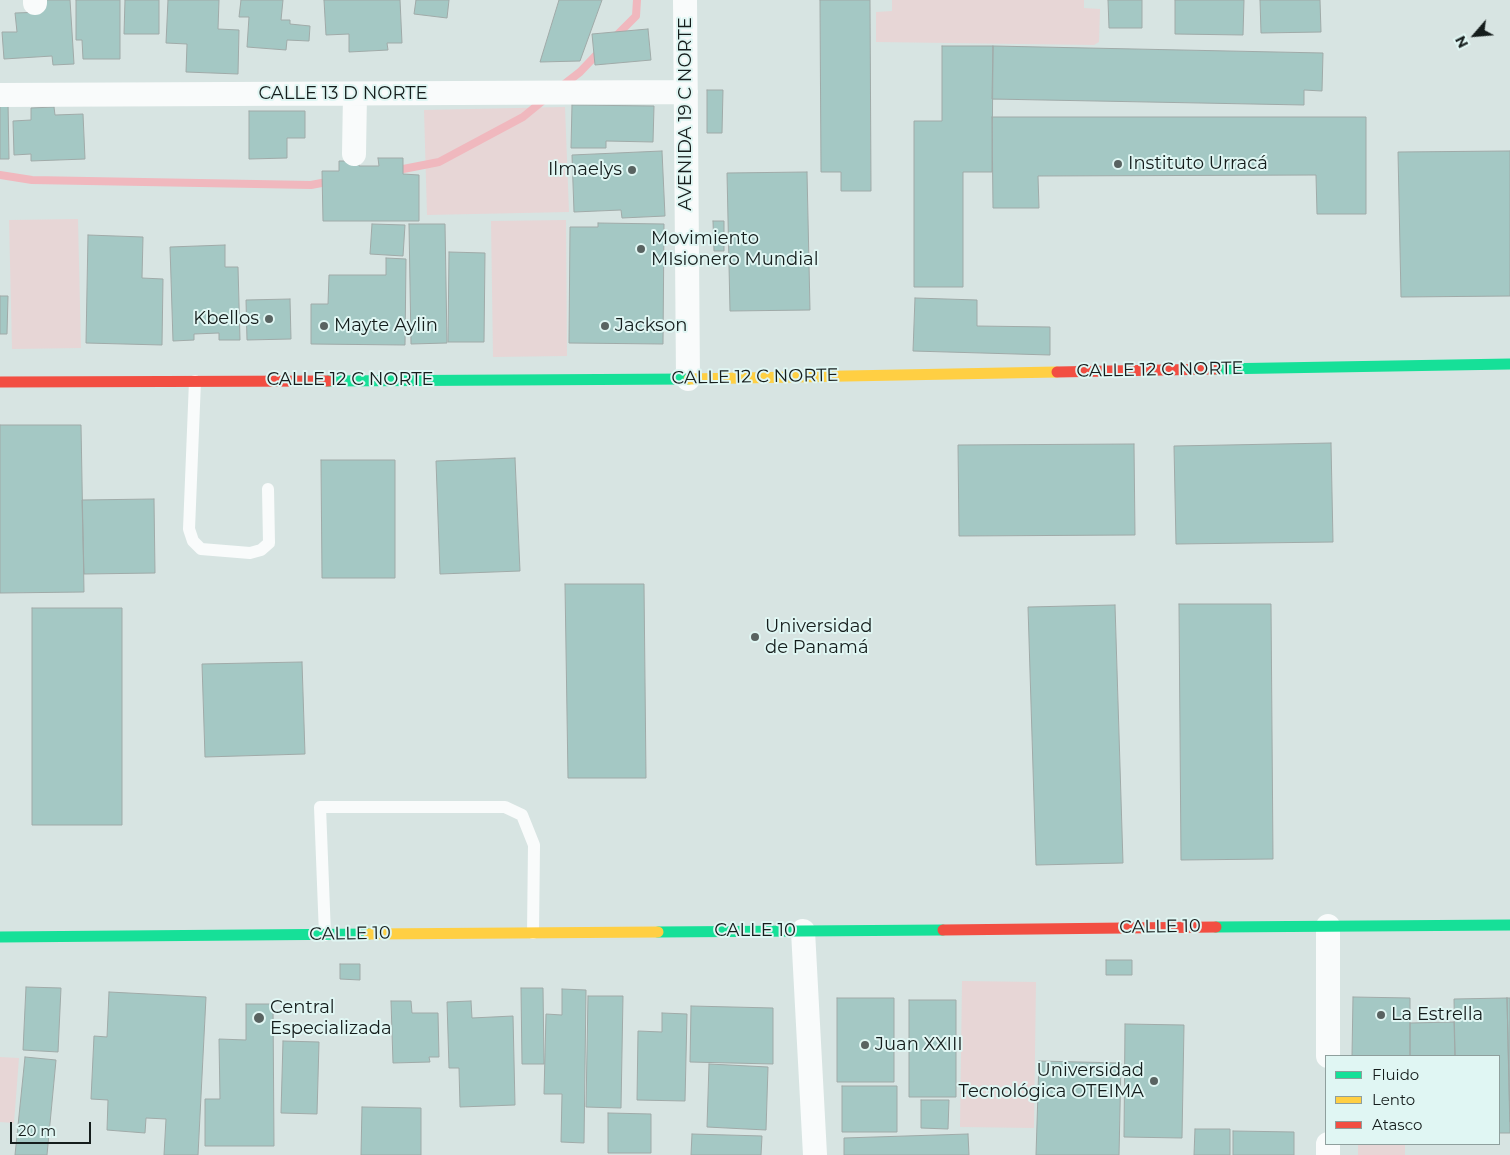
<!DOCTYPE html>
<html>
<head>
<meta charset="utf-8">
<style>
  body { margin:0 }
  #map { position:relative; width:1510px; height:1155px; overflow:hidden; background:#d7e4e2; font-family:Montserrat,sans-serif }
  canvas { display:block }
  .legend { position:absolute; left:1325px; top:1055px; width:175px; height:90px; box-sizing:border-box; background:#e0f6f3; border:1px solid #8f9f9d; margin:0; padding:6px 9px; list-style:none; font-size:15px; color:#151d1c }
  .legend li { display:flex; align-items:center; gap:10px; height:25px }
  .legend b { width:25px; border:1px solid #8f9f9d }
  .north { position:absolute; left:1450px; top:10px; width:50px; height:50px; -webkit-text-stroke:4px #e0f6f3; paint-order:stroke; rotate:243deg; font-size:14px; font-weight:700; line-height:20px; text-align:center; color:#151d1c }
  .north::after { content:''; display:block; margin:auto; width:18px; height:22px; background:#151d1c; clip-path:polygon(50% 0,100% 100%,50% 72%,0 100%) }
  .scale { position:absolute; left:10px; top:1122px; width:81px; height:22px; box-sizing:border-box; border:2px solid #151d1c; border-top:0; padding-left:6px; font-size:15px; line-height:18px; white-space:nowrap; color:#151d1c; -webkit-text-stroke:4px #e0f6f3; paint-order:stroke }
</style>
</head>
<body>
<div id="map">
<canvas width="1510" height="1155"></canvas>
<ul class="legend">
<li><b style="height:6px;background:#16e098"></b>Fluido</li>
<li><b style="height:6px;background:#ffcf43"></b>Lento</li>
<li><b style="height:6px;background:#f24e42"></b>Atasco</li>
</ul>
<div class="north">N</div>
<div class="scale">20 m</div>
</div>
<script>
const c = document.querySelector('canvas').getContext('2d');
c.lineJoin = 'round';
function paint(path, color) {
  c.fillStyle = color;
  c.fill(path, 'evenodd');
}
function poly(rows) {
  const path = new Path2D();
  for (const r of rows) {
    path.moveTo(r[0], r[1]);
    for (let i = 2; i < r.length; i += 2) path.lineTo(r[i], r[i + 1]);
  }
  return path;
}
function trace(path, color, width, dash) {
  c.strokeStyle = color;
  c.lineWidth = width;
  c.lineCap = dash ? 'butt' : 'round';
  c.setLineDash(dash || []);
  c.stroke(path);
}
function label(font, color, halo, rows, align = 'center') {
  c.font = font + ' Montserrat,sans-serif';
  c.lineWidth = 4;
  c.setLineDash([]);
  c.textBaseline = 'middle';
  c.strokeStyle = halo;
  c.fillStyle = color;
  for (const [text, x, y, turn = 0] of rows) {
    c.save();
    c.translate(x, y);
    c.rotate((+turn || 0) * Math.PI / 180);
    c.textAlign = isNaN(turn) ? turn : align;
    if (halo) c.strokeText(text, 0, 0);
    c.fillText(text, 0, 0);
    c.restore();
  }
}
paint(poly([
  [892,0,1084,0,1084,8,1100,9,1099,42,1094,45,876,42,876,12,892,11],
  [565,107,569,212,427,215,424,110],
  [78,219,81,348,12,349,9,220],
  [566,220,567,356,493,357,491,221],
  [962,981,1036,982,1034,1128,960,1127],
  [0,1057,19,1058,14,1123,0,1122],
  [1358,1144,1405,1144,1405,1155,1358,1155]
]), '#e7d6d6');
trace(poly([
  [613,39,636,16,637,0],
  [562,86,580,72,601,50],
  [393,171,439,162,523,117,545,99],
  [0,175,32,180,311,185,332,181]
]), '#f0b8be', 8);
const building = poly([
  [41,0,70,0,74,64,53,65,52,56,4,59,2,32,17,32,15,13,42,12,41,0],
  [76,0,120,0,120,59,83,59,82,40,76,40,76,0],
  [125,0,159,0,159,34,124,34,125,0],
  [168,0,219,0,218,29,239,30,238,74,186,72,187,44,166,43,168,0],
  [241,0,283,0,281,20,290,20,290,24,310,26,309,41,287,40,286,50,247,47,249,17,239,17,241,0],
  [324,0,400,0,402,43,387,43,388,50,349,52,349,34,326,35,324,0],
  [416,0,449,0,447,18,414,14,416,0],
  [559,0,602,0,580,61,540,62,559,0],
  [820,0,870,0,871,191,841,191,841,172,821,172,820,0],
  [1108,0,1142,0,1142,28,1109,28,1108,0],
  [1175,0,1244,0,1243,35,1175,34,1175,0],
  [1260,0,1320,0,1321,32,1261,33,1260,0],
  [648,29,651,60,595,65,592,34,648,29],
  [942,46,993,46,992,172,963,172,963,287,914,287,914,121,942,121,942,46],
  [993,46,1323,53,1322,91,1304,90,1304,105,992,99,993,46],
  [707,90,723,90,722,133,707,133,707,90],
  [0,102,8,102,9,159,0,159,0,102],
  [572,105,654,106,653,142,606,141,606,148,571,148,572,105],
  [54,107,55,115,83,114,85,159,31,161,31,154,14,155,13,121,31,120,31,108,54,107],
  [249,111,305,111,305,138,287,138,287,158,249,159,249,111],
  [992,117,1366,117,1366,214,1317,214,1316,175,1038,176,1039,208,993,208,992,117],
  [662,151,665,216,622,218,621,210,574,212,572,155,662,151],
  [1510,151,1510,296,1401,297,1398,152,1510,151],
  [378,158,403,158,403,174,419,175,419,221,323,221,322,171,339,171,339,161,359,161,359,166,379,166,378,158],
  [807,172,810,310,730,311,727,173,807,172],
  [713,221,724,221,724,251,714,251,713,221],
  [598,223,664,224,663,344,569,343,570,227,598,227,598,223],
  [372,224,405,225,403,256,370,254,372,224],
  [409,224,445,224,447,343,411,344,409,224],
  [88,235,143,237,142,278,163,279,162,345,86,343,88,235],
  [225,245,225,267,238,267,240,340,219,340,219,333,194,334,194,340,173,341,170,247,225,245],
  [449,252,485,253,484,342,448,342,449,252],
  [386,258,406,259,405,345,311,344,311,304,328,304,329,275,386,275,386,258],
  [0,296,8,296,7,334,0,334,0,296],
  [915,298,977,300,977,326,1050,327,1050,355,913,351,915,298],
  [290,299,291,339,247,340,246,300,290,299],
  [0,425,81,425,84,592,0,593,0,425],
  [1331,443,1333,542,1176,544,1174,446,1331,443],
  [1134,444,1135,535,959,536,958,445,1134,444],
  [515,458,520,571,440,574,436,461,515,458],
  [321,460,395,460,395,578,322,578,321,460],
  [154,499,155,573,84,574,82,500,154,499],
  [565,584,644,584,646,778,568,778,565,584],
  [1179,604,1271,604,1273,859,1181,860,1179,604],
  [1115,605,1123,863,1036,865,1028,607,1115,605],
  [32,608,122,608,122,825,32,825,32,608],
  [302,662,305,754,205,757,202,664,302,662],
  [1106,960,1132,960,1132,975,1106,975,1106,960],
  [340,964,360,964,360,980,340,979,340,964],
  [26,987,61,988,58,1052,23,1050,26,987],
  [521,988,543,988,544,1064,522,1064,521,988],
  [562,989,586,990,584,1143,561,1142,562,1094,544,1094,546,1014,562,1015,562,989],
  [109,992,206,997,198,1155,164,1155,166,1119,146,1118,145,1133,107,1130,108,1100,91,1099,94,1036,107,1037,109,992],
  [588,996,623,996,621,1108,586,1107,588,996],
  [1353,997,1410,998,1410,1056,1352,1056,1353,997],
  [837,998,894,998,894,1082,837,1082,837,998],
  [1507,998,1510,1133,1499,1133,1499,1056,1455,1056,1454,999,1507,998],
  [1507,998,1510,998,1510,1122,1507,998],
  [909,1000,956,1000,956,1097,909,1097,909,1000],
  [391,1001,411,1001,412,1013,438,1013,439,1057,429,1057,430,1062,393,1063,391,1001],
  [471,1001,472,1018,513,1016,515,1105,460,1107,459,1068,449,1068,447,1002,471,1001],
  [246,1004,273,1004,274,1146,205,1146,205,1099,220,1099,219,1039,246,1040,246,1004],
  [691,1006,773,1008,773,1064,690,1062,691,1006],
  [662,1013,687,1014,685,1101,637,1100,638,1031,662,1032,662,1013],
  [1454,1022,1455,1056,1410,1056,1410,1023,1454,1022],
  [1125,1024,1184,1025,1182,1138,1124,1137,1125,1024],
  [283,1041,319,1042,317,1114,281,1113,283,1041],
  [25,1057,56,1060,47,1155,15,1155,25,1057],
  [1039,1061,1121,1063,1119,1155,1036,1155,1039,1061],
  [709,1064,768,1067,766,1130,707,1127,709,1064],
  [842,1086,897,1086,897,1132,842,1132,842,1086],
  [921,1100,949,1100,948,1129,921,1128,921,1100],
  [362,1107,421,1108,421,1155,361,1155,362,1107],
  [608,1113,651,1114,651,1153,608,1153,608,1113],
  [1195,1129,1230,1129,1230,1155,1194,1155,1195,1129],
  [1233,1131,1294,1132,1294,1155,1233,1155,1233,1131],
  [692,1134,762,1136,761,1155,691,1155,692,1134],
  [968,1134,969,1155,844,1155,844,1138,968,1134]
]);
paint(building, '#a4c8c4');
trace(building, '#a0aaa8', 1);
trace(poly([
  [195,381,189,529,193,541,201,549,250,553,261,550,269,543,268,489],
  [325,935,320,807,505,807,522,815,534,845,533,933]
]), '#f9fbfb', 12);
trace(poly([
  [35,0,35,3],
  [685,0,688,379],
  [0,95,686,92],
  [354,154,355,94],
  [803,931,815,1155],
  [1328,1056,1328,926],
  [1328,1155,1328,1144]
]), '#f9fbfb', 24);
trace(poly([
  [1216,369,1510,364],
  [328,381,689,379],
  [1216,927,1510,925],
  [658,932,943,930],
  [0,937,369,934]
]), '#16e098', 11);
trace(poly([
  [689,379,1057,372],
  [369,934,658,932]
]), '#ffcf43', 11);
trace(poly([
  [1057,372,1216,369],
  [0,382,328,381],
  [943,930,1216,927]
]), '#f24e42', 11);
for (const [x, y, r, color] of [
  [1118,164,5,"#596361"],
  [632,170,5,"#596361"],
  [641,249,5,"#596361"],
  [269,319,5,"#596361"],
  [324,326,5,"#596361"],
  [605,326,5,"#596361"],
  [755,637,5,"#596361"],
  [1381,1015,5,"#596361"],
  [259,1018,6,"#596361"],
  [865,1045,5,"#596361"],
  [1154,1081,5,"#596361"]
]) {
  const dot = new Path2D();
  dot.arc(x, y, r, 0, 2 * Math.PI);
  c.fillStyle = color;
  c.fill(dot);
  trace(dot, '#e0f6f3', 2);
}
label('18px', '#151d1c', '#e0f6f3', [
  ["CALLE 13 D NORTE",343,94],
  ["AVENIDA 19 C NORTE",686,114,-90],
  ["CALLE 12 C NORTE",1160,370,-1],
  ["CALLE 12 C NORTE",755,377,-1],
  ["CALLE 12 C NORTE",350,380],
  ["CALLE 10",1160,927,-1],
  ["CALLE 10",755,931],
  ["CALLE 10",350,934,-1]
]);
label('18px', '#151d1c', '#e0f6f3', [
  ["Instituto Urracá",1128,164],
  ["Ilmaelys",622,170,"right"],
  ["Movimiento",651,239],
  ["MIsionero Mundial",651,260],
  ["Kbellos",259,319,"right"],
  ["Mayte Aylin",334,326],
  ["Jackson",615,326],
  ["Universidad",765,627],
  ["de Panamá",765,648],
  ["Central",270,1008],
  ["Especializada",270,1029],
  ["La Estrella",1391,1015],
  ["Juan XXIII",875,1045],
  ["Universidad",1144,1071,"right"],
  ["Tecnológica OTEIMA",1144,1092,"right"]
], 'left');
</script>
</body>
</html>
